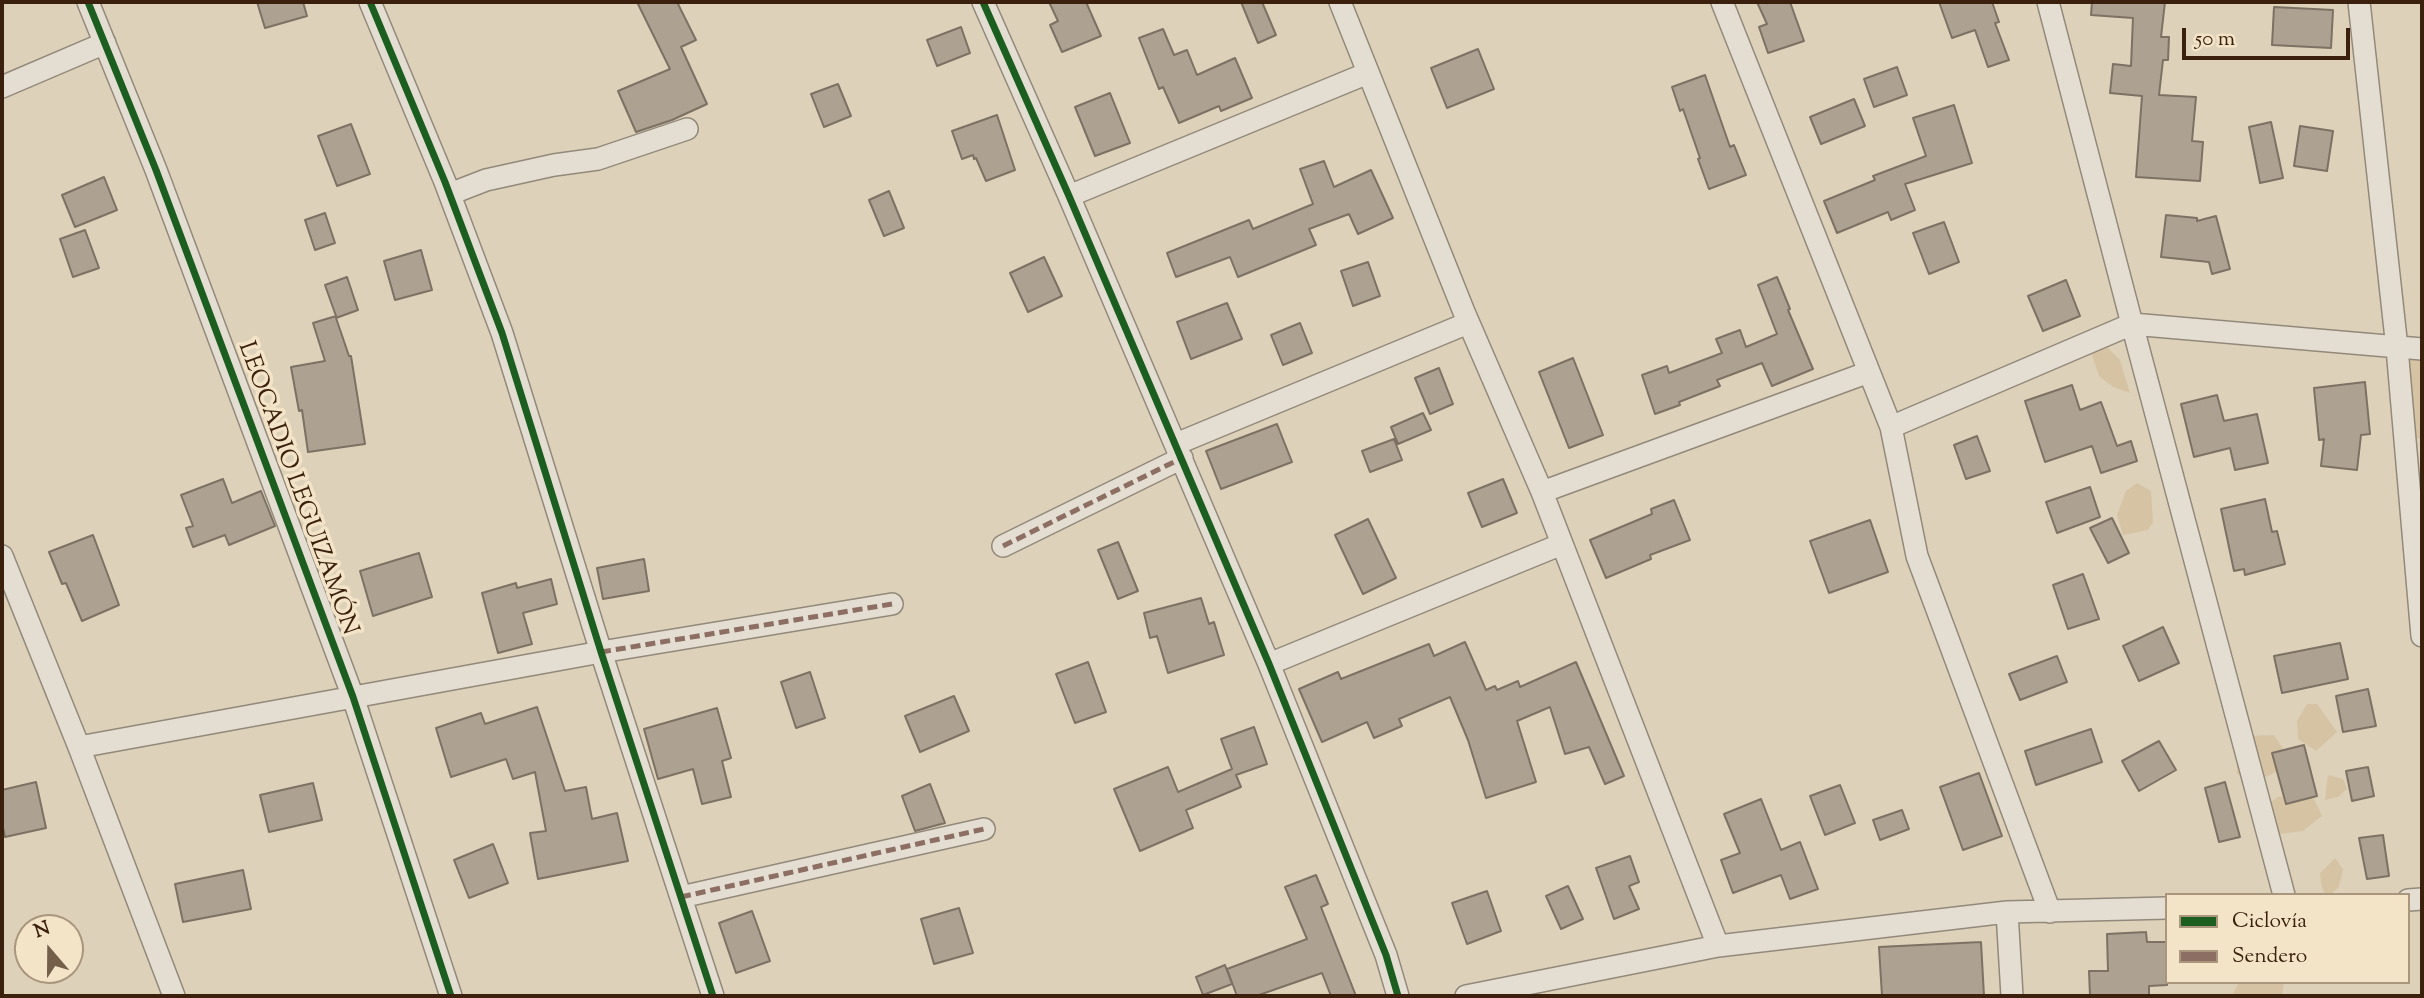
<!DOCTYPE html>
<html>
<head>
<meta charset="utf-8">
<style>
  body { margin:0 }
  #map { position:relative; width:2424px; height:998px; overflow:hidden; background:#ddd1ba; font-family:"Sorts Mill Goudy",serif }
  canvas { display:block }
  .frame { position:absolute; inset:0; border:4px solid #3b210d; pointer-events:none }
  .legend { position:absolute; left:2165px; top:893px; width:245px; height:91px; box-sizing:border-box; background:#f3e4c8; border:2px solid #a9967d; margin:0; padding:9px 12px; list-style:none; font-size:21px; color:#3b210d }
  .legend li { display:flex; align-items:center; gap:14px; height:35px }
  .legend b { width:35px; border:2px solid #a9967d }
  .north { position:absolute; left:14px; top:914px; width:70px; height:70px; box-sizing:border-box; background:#f3e4c8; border:2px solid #a9967d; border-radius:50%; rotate:340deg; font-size:19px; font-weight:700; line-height:28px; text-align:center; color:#3b210d }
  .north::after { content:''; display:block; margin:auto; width:24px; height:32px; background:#745f4a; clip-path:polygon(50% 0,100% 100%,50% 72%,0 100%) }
  .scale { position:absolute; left:2182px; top:28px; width:168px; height:32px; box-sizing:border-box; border:4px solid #3b210d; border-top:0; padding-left:9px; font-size:21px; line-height:24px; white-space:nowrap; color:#3b210d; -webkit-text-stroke:5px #f3e4c8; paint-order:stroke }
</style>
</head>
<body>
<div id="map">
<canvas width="2424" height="998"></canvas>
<div class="frame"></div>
<ul class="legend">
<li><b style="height:9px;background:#1b5e20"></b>Ciclovía</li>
<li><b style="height:9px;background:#8d6e63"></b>Sendero</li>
</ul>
<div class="north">N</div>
<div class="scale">50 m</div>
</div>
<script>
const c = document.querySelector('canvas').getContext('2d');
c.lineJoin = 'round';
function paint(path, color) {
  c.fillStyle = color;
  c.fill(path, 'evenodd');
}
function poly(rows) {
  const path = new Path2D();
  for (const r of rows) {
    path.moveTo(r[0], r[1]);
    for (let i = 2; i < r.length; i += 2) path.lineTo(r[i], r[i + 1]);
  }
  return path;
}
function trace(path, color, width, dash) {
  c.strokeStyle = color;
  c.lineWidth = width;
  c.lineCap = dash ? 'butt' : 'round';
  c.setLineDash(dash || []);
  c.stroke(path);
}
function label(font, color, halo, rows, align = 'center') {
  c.font = font + ' "Sorts Mill Goudy",serif';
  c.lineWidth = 7;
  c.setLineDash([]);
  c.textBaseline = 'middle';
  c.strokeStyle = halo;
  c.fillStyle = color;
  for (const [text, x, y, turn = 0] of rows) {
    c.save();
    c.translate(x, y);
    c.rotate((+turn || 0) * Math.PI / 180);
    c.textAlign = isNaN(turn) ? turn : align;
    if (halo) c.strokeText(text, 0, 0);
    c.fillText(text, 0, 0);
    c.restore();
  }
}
paint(poly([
  [2101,341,2120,360,2130,393,2113,387,2099,376,2092,355],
  [2422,345,2422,438,2407,439,2408,357],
  [2137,483,2151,491,2153,522,2148,530,2123,535,2117,515,2126,491],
  [2307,704,2317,704,2337,732,2316,751,2298,739,2297,721],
  [2274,735,2282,747,2287,766,2262,779,2237,774,2237,755,2247,736],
  [2328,775,2343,779,2347,789,2338,797,2325,800],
  [2293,795,2314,799,2322,816,2303,831,2279,834,2264,830,2267,805,2278,797],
  [2335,858,2343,869,2339,887,2330,895,2325,895,2321,884,2320,873],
  [2239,982,2284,982,2282,996,2232,996]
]), '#d5c3a3');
const building = poly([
  [257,2,303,2,307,16,265,28,257,2],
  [637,2,677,2,696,40,681,47,707,104,672,120,636,132,618,91,670,69,637,2],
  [1049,2,1086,2,1101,36,1062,52,1050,25,1058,21,1049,2],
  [1241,2,1262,2,1276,35,1258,43,1241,2],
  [1757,2,1790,2,1804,41,1768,53,1759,27,1767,24,1757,2],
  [1939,2,1992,2,1999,22,1995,23,2009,60,1988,67,1975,30,1952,38,1939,2],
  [2092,2,2165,2,2161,37,2169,37,2168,60,2163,60,2159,95,2196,97,2192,141,2203,142,2200,181,2136,177,2142,96,2110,93,2113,64,2131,66,2133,18,2091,15,2092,2],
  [2274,7,2333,10,2331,48,2272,45,2274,7],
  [961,27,970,53,937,66,927,40,961,27],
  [1163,29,1174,55,1187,50,1197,75,1235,58,1252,98,1221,111,1219,106,1179,123,1163,87,1159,89,1139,38,1163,29],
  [1478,49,1494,89,1447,108,1431,68,1478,49],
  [1897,67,1907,95,1874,107,1864,79,1897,67],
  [1705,75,1730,147,1734,145,1746,175,1709,189,1698,159,1700,158,1683,109,1680,111,1672,87,1705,75],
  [838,84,851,116,824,127,811,94,838,84],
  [1110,93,1130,143,1095,156,1075,107,1110,93],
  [1854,99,1865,126,1821,144,1810,117,1854,99],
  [1954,105,1972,163,1905,184,1915,210,1891,220,1888,212,1837,233,1824,201,1875,180,1873,176,1926,156,1913,118,1954,105],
  [997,115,1015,170,986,181,976,158,974,159,973,155,962,159,952,131,997,115],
  [2271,122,2283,178,2260,183,2249,127,2271,122],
  [351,124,370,174,337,186,318,136,351,124],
  [2300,126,2333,131,2327,171,2294,166,2300,126],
  [1324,161,1334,187,1371,170,1393,218,1358,234,1349,214,1309,229,1316,245,1238,277,1230,257,1176,277,1167,253,1249,220,1253,229,1313,204,1300,169,1324,161],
  [104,177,117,210,75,227,62,195,104,177],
  [889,191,904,228,884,236,869,200,889,191],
  [325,213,335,243,315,250,305,220,325,213],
  [2166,215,2197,218,2197,221,2216,216,2230,269,2212,274,2209,262,2161,257,2166,215],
  [1944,222,1959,262,1929,274,1913,233,1944,222],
  [85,230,99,268,73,277,60,239,85,230],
  [421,250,432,290,395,300,384,261,421,250],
  [1044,257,1062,296,1028,312,1010,273,1044,257],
  [1368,262,1380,296,1353,306,1341,271,1368,262],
  [347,277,358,310,336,318,349,356,351,356,365,444,308,452,302,410,299,411,291,367,325,361,313,323,336,316,325,285,347,277],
  [1777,277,1790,309,1788,310,1813,369,1772,386,1762,363,1717,380,1720,386,1679,402,1680,405,1655,414,1642,375,1667,366,1669,373,1722,353,1716,339,1740,330,1746,347,1777,334,1758,285,1777,277],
  [2066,280,2080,316,2043,331,2028,296,2066,280],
  [1227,303,1242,339,1191,359,1177,322,1227,303],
  [1300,323,1312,353,1283,365,1271,335,1300,323],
  [1573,358,1603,435,1569,448,1539,372,1573,358],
  [1439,368,1453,404,1430,414,1415,378,1439,368],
  [2365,382,2370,434,2361,435,2357,470,2321,466,2324,439,2319,440,2314,388,2365,382],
  [2072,385,2080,410,2101,402,2117,446,2131,441,2137,461,2101,473,2092,446,2045,462,2025,401,2072,385],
  [2217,395,2224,421,2257,414,2268,463,2235,470,2230,448,2194,457,2181,404,2217,395],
  [1423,413,1431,430,1398,444,1391,427,1423,413],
  [1277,424,1292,462,1221,489,1206,451,1277,424],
  [1977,436,1990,471,1966,479,1954,445,1977,436],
  [1394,439,1402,460,1370,472,1362,451,1394,439],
  [223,479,232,503,261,491,275,526,229,545,225,535,193,547,186,528,193,526,181,495,223,479],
  [1503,479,1517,513,1482,527,1468,493,1503,479],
  [2090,487,2100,517,2057,533,2046,502,2090,487],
  [2265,499,2272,532,2277,531,2285,564,2245,575,2244,569,2234,571,2221,509,2265,499],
  [1674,500,1690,540,1650,555,1651,559,1606,578,1590,540,1652,514,1651,509,1674,500],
  [2112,518,2129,553,2108,563,2090,528,2112,518],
  [1368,519,1396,578,1363,594,1335,535,1368,519],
  [1870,520,1888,572,1829,593,1810,541,1870,520],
  [93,535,119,605,82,621,66,583,62,584,49,552,93,535],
  [1118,542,1138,591,1118,599,1098,550,1118,542],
  [419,553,432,597,373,616,360,571,419,553],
  [644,559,649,591,603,599,597,568,644,559],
  [2083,574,2099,619,2068,629,2053,585,2083,574],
  [551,579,557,604,523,613,532,644,498,653,482,593,516,583,517,588,551,579],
  [1201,598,1209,624,1214,622,1224,655,1168,673,1157,636,1150,638,1144,613,1201,598],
  [2163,627,2179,663,2139,681,2123,646,2163,627],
  [1465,642,1486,690,1495,686,1497,690,1518,681,1520,687,1576,662,1624,776,1605,784,1589,747,1565,754,1550,707,1517,721,1536,782,1486,798,1468,740,1450,697,1399,719,1402,726,1374,738,1367,722,1322,742,1299,689,1338,672,1341,679,1429,644,1434,656,1465,642],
  [2340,643,2348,679,2282,693,2274,656,2340,643],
  [2057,656,2067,682,2020,700,2009,674,2057,656],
  [1088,662,1106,712,1075,723,1056,674,1088,662],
  [810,672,825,718,796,728,781,682,810,672],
  [2368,689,2376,726,2343,732,2336,696,2368,689],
  [954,696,969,731,920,752,905,716,954,696],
  [537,707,565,791,586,787,592,819,617,813,628,861,538,879,530,833,546,831,535,772,513,779,506,759,451,777,436,728,481,713,485,724,537,707],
  [717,708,731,758,722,761,731,797,702,804,693,769,658,779,644,729,717,708],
  [1254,727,1267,764,1236,775,1241,787,1186,810,1193,828,1140,851,1114,789,1168,767,1178,792,1232,769,1221,739,1254,727],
  [2091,729,2102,762,2036,785,2025,751,2091,729],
  [2159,741,2176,770,2139,791,2122,761,2159,741],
  [2304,745,2317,796,2286,804,2272,753,2304,745],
  [2368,767,2374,796,2352,801,2346,771,2368,767],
  [1979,773,2002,836,1963,850,1940,787,1979,773],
  [36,782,46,828,5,837,2,823,2,790,36,782],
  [2225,782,2240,837,2219,842,2205,788,2225,782],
  [313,783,322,820,269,832,260,795,313,783],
  [930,784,945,823,915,831,902,796,930,784],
  [1840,785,1855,823,1825,835,1810,796,1840,785],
  [1761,799,1781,850,1800,842,1818,889,1790,899,1781,875,1733,893,1721,860,1740,853,1724,814,1761,799],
  [1902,810,1909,829,1880,840,1873,820,1902,810],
  [2383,835,2389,876,2367,879,2359,838,2383,835],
  [493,844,508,883,469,898,454,860,493,844],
  [1630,856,1639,882,1629,886,1639,909,1614,919,1596,868,1630,856],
  [243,870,251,909,183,922,175,884,243,870],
  [1316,875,1328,904,1321,907,1356,996,1331,996,1322,973,1256,996,1237,996,1227,969,1307,939,1285,887,1316,875],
  [1568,886,1583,919,1561,929,1546,896,1568,886],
  [1487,891,1501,931,1467,944,1452,903,1487,891],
  [959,908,973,953,934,964,921,919,959,908],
  [752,911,770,961,736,973,719,923,752,911],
  [2146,932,2147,942,2167,942,2167,985,2149,986,2149,996,2090,996,2089,971,2108,971,2107,934,2146,932],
  [1981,942,1984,996,1882,996,1879,947,1981,942],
  [1225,965,1232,984,1203,995,1196,977,1225,965]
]);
paint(building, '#ada292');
trace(building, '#7c7163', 2);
const street = poly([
  [88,2,156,170,353,697,451,996],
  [370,2,445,182,502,333,601,652,713,996],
  [983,2,1069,196,1269,664,1386,955,1398,996],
  [1340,2,1464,312,1542,492,1718,946],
  [1722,2,1891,427,1917,556,2050,912],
  [2048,2,2132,324,2284,895],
  [2359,2,2397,348,2422,636],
  [2,87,105,43],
  [450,194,486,180,554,165,598,159,687,129],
  [1069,196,1368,73],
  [1891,427,2132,324,2422,349],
  [1176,444,1468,323],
  [1542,492,1869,372],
  [1003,546,1182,458],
  [2,556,79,747,174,996],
  [1269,664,1562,544],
  [79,747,601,652,892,604],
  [681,897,984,829],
  [2408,900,2422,899],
  [2007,912,2012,996],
  [1466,996,1718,946,2007,912,2167,908]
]);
trace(street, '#93897a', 24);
trace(street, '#e4ded2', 21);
trace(poly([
  [1003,546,1182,458],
  [601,652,892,604],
  [681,897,984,829]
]), '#8d6e63', 5, [10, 5]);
trace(poly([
  [88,2,156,170,353,697,451,996],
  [370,2,445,182,502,333,601,652,713,996],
  [983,2,1069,196,1269,664,1386,955,1398,996]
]), '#1b5e20', 7);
label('24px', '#3b210d', '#f3e4c8', [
  ["LEOCADIO LEGUIZAMÓN",296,489,70]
]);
</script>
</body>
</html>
